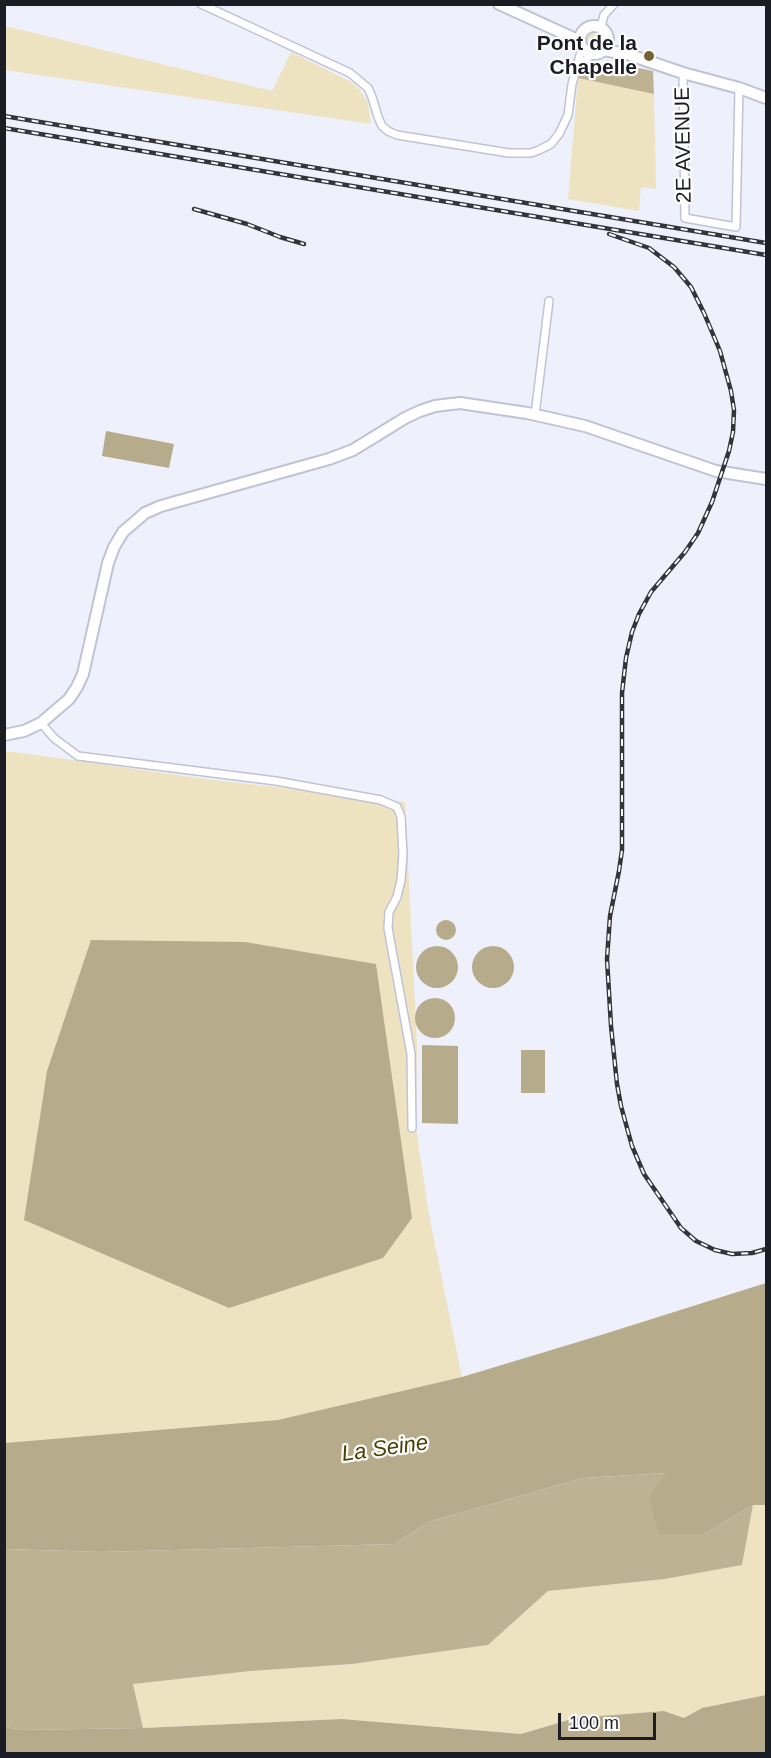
<!DOCTYPE html>
<html>
<head>
<meta charset="utf-8">
<style>
  body { margin:0 }
  #map { position:relative; width:771px; height:1758px; overflow:hidden; background:#eef0fc; font-family:Arial,sans-serif }
  canvas { display:block }
  .frame { position:absolute; inset:0; border:6px solid #1c1c24; pointer-events:none }
  .scale { position:absolute; left:558px; top:1713px; width:98px; height:27px; box-sizing:border-box; border:3px solid #1c1c24; border-top:0; padding-left:8px; font-size:18px; line-height:21px; white-space:nowrap; color:#1c1c24; -webkit-text-stroke:4px #fefefe; paint-order:stroke }
</style>
</head>
<body>
<div id="map">
<canvas width="771" height="1758"></canvas>
<div class="frame"></div>
<div class="scale">100 m</div>
</div>
<script>
const c = document.querySelector('canvas').getContext('2d');
c.lineJoin = 'round';
function paint(path, color) {
  c.fillStyle = color;
  c.fill(path, 'evenodd');
}
function poly(rows) {
  const path = new Path2D();
  for (const r of rows) {
    if (r.length === 3) {
      path.moveTo(r[0] + r[2], r[1]);
      path.arc(r[0], r[1], r[2], 0, 2 * Math.PI);
      continue;
    }
    path.moveTo(r[0], r[1]);
    for (let i = 2; i < r.length; i += 2) path.lineTo(r[i], r[i + 1]);
  }
  return path;
}
function trace(path, color, width, dash) {
  c.strokeStyle = color;
  c.lineWidth = width;
  c.lineCap = dash ? 'butt' : 'round';
  c.setLineDash(dash || []);
  c.stroke(path);
}
function label(font, color, halo, rows, align = 'center') {
  c.font = font + ' Arial,sans-serif';
  c.lineWidth = 4.5;
  c.setLineDash([]);
  c.textBaseline = 'middle';
  c.strokeStyle = halo;
  c.fillStyle = color;
  for (const [text, x, y, turn = 0] of rows) {
    c.save();
    c.translate(x, y);
    c.rotate((+turn || 0) * Math.PI / 180);
    c.textAlign = isNaN(turn) ? turn : align;
    if (halo) c.strokeText(text, 0, 0);
    c.fillText(text, 0, 0);
    c.restore();
  }
}
paint(poly([
  [5,26,272,91,291,52,351,82,360,90,368,102,371,124,5,70],
  [594,41,8],
  [578,78,654,94,656,189,641,187,639,211,568,199],
  [5,751,65,759,198,778,405,802,417,1045,416,1128,429,1215,462,1377,278,1421,5,1444],
  [753,1505,766,1505,766,1695,702,1708,684,1718,664,1711,575,1718,521,1734,342,1719,143,1728,133,1684,251,1671,352,1664,488,1645,548,1591,665,1579,742,1565]
]), '#eee3c1');
paint(poly([
  [598,63,624,65,653,71,654,94,578,78,587,68],
  [667,1473,704,1534,753,1505,742,1565,665,1579,548,1591,488,1645,352,1664,251,1671,133,1684,143,1728,23,1730,5,1727,4,1549,102,1552,394,1544,428,1522,583,1478]
]), '#bdb392');
paint(poly([
  [106,431,174,444,169,468,102,456],
  [446,930,10],
  [91,940,245,942,376,964,412,1218,383,1258,229,1308,24,1220,47,1071],
  [437,967,21],
  [493,967,21],
  [435,1018,20],
  [422,1045,458,1046,458,1124,422,1123],
  [521,1050,545,1050,545,1093,521,1093],
  [766,1283,766,1505,753,1505,704,1534,659,1534,649,1498,666,1473,583,1478,428,1522,394,1544,102,1552,5,1549,5,1443,278,1420,462,1377,601,1335],
  [766,1695,766,1753,5,1753,5,1727,23,1730,143,1728,342,1719,521,1734,575,1718,664,1711,684,1718,702,1708]
]), '#b6ac8c');
const street = poly([
  [201,4,350,73,368,88,372,97,378,117,382,126,388,131,397,135,509,153,531,153,539,150,551,144,559,134,568,115,572,84,582,48],
  [601,27,604,15,614,4],
  [578,67,592,54],
  [683,73,685,218,736,227,739,88],
  [535,415,549,301],
  [41,723,54,738,78,756,276,781,381,800,397,807,401,817,403,854,401,880,397,897,389,912,388,928,411,1054,412,1128]
]);
const secondary = poly([
  [499,4,580,41],
  [594,40,14],
  [604,50,625,54,627,54,683,73,739,88,766,98],
  [4,735,24,731,41,723,69,699,77,687,83,674,108,563,114,547,123,532,145,513,161,506,329,459,353,450,405,418,420,411,435,406,460,403,527,413,585,426,716,471,766,479]
]);
trace(street, '#c0c2d6', 10);
trace(secondary, '#c0c2d6', 14);
trace(street, '#fff', 7);
trace(secondary, '#fff', 10);
const rail = poly([
  [4,116,766,243],
  [4,128,766,255],
  [194,209,247,224,280,237,304,244],
  [609,234,649,248,674,267,691,287,704,313,720,351,731,391,734,410,733,432,729,451,712,502,698,533,685,552,651,592,639,614,632,632,626,658,622,693,622,850,619,871,610,916,607,959,611,1026,617,1084,621,1106,632,1146,644,1174,681,1228,696,1241,715,1250,732,1254,752,1253,766,1249]
]);
trace(rail, '#34343d', 4.5);
trace(rail, '#fefefe', 2, [7]);
for (const [x, y, r, color] of [
  [649,56,6,"#736431"]
]) {
  const dot = new Path2D();
  dot.arc(x, y, r, 0, 2 * Math.PI);
  c.fillStyle = color;
  c.fill(dot);
  trace(dot, '#fefefe', 2);
}
label('bold 21px', '#1c1c24', '#fefefe', [
  ["Pont de la",637,44],
  ["Chapelle",637,68]
], 'right');
label('21px', '#1c1c24', '#fefefe', [
  ["2E AVENUE",684,145,-91]
]);
label('italic 22px', '#4e3e00', '#fefefe', [
  ["La Seine",385,1449,-8]
]);
</script>
</body>
</html>
